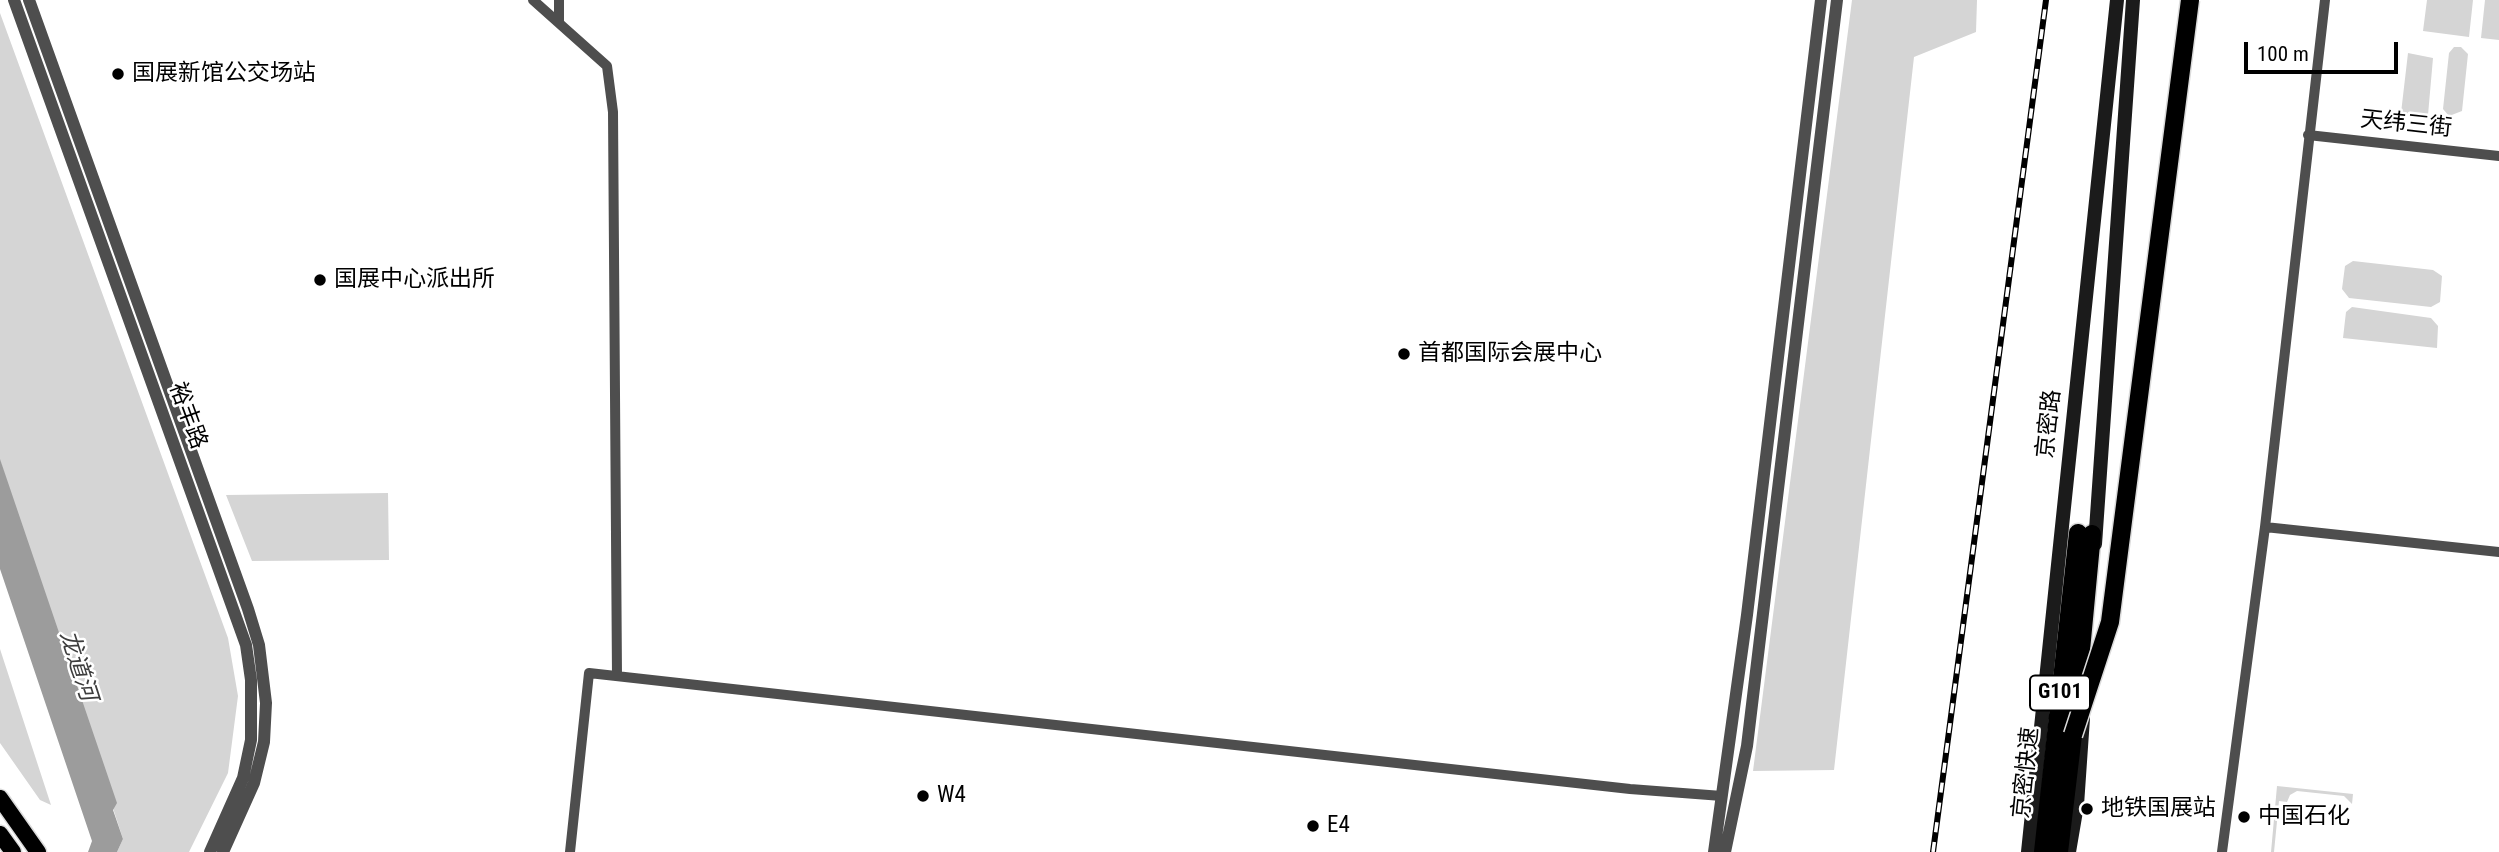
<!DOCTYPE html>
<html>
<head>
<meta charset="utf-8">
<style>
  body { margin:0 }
  #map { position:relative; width:2499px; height:852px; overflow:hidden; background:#fff; font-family:"Roboto Condensed",sans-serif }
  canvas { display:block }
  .scale { position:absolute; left:2244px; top:42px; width:154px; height:32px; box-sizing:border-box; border:4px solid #000; border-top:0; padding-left:9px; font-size:21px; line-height:24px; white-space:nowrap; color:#000; -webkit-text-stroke:5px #fff; paint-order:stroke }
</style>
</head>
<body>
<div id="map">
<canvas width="2499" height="852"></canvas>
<div class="scale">100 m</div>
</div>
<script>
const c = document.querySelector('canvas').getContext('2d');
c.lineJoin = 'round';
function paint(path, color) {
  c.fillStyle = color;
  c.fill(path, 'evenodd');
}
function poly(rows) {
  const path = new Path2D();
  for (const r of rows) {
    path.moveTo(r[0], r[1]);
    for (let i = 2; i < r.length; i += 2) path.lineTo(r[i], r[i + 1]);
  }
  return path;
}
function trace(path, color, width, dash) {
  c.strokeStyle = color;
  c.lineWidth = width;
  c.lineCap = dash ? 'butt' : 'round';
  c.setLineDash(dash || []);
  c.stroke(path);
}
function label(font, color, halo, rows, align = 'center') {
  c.font = font + ' "Roboto Condensed","Noto Sans SC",sans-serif';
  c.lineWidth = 5;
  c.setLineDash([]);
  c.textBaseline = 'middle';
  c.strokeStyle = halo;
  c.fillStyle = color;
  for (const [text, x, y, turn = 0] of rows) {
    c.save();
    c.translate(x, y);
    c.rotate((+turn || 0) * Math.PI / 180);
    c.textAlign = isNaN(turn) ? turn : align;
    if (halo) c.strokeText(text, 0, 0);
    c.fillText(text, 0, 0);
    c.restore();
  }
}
paint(poly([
  [1852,0,1977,0,1976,32,1914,57,1834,770,1753,771],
  [2427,0,2473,0,2469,37,2423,31],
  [2485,0,2499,0,2499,40,2481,38],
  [0,13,228,638,238,696,228,773,189,852,117,852,123,839,0,460],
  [2454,47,2461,47,2468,54,2462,111,2449,116,2443,109,2449,53],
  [2408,53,2433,58,2428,115,2401,113],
  [2353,261,2433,270,2442,276,2440,302,2431,307,2349,298,2342,289,2345,266],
  [2352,307,2431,318,2438,326,2437,348,2343,338,2346,312],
  [388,493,389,560,252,561,226,495],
  [0,649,51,805,40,800,0,743],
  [2277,786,2353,794,2352,804,2344,796,2297,791,2290,795,2287,802,2279,801,2274,852,2271,852]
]), '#d5d5d5');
paint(poly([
  [0,459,117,803,113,810,123,839,117,852,88,852,92,841,0,569]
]), '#9c9c9c');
const primary = poly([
  [0,798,38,852],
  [0,834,13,852]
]);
const trunk = poly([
  [2043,852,2078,533],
  [2059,852,2073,735,2092,534]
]);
trace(primary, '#dbdbdb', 19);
trace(trunk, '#dbdbdb', 21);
trace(poly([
  [533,0,607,66,613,112,617,676],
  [559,22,559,0],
  [2308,135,2499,156],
  [2265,527,2499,552],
  [570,852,589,673,1630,789,1722,796],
  [2222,852,2265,527,2325,0]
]), '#4e4e4e', 10);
trace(poly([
  [14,0,246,645,251,680,251,740,243,778,210,852],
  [29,0,248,609,259,645,266,703,264,742,254,783,223,852],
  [1714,852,1747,615,1821,0],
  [1725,852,1747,746,1837,0]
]), '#4e4e4e', 12);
trace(poly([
  [2095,544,2133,0],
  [2028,852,2117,0],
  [2069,852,2077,805,2083,718]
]), '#1b1b1b', 14);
trace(primary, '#000', 16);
trace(trunk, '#000', 18);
const rail = poly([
  [1933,852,2046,0]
]);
trace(rail, '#000', 6);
trace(rail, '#fff', 3.5, [10]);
const trunkBridge = poly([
  [2073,735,2110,622,2190,0]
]);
trace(trunkBridge, '#dbdbdb', 21, []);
trace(trunkBridge, '#000', 18);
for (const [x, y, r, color] of [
  [118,74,7,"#000"],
  [320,280,7,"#000"],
  [1404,354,7,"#000"],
  [923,796,7,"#000"],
  [2087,809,7,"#000"],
  [2244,817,7,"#000"],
  [1313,826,7,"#000"]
]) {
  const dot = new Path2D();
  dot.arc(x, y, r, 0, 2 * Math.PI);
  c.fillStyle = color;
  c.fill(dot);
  trace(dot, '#fff', 2.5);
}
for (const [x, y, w] of [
  [2060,693,60]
]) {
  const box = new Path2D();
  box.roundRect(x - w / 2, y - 17.5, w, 35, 5);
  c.fillStyle = '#fff';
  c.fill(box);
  trace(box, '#000', 2);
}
label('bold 21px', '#000', null, [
  ["G101",2060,693]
]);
label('23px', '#000', '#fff', [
  ["国展新馆公交场站",132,74],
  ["国展中心派出所",334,280],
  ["首都国际会展中心",1418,354],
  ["W4",937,796],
  ["地铁国展站",2101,809],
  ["中国石化",2258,817],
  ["E4",1327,826]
], 'left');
label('23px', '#000', '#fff', [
  ["天纬三街",2406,125,6],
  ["裕丰路",187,416,70],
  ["京密路",2050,424,-84],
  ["京密快速",2027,773,-84]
]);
label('italic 24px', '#3d3d3d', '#fff', [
  ["龙道河",77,666,72]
]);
</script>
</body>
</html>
